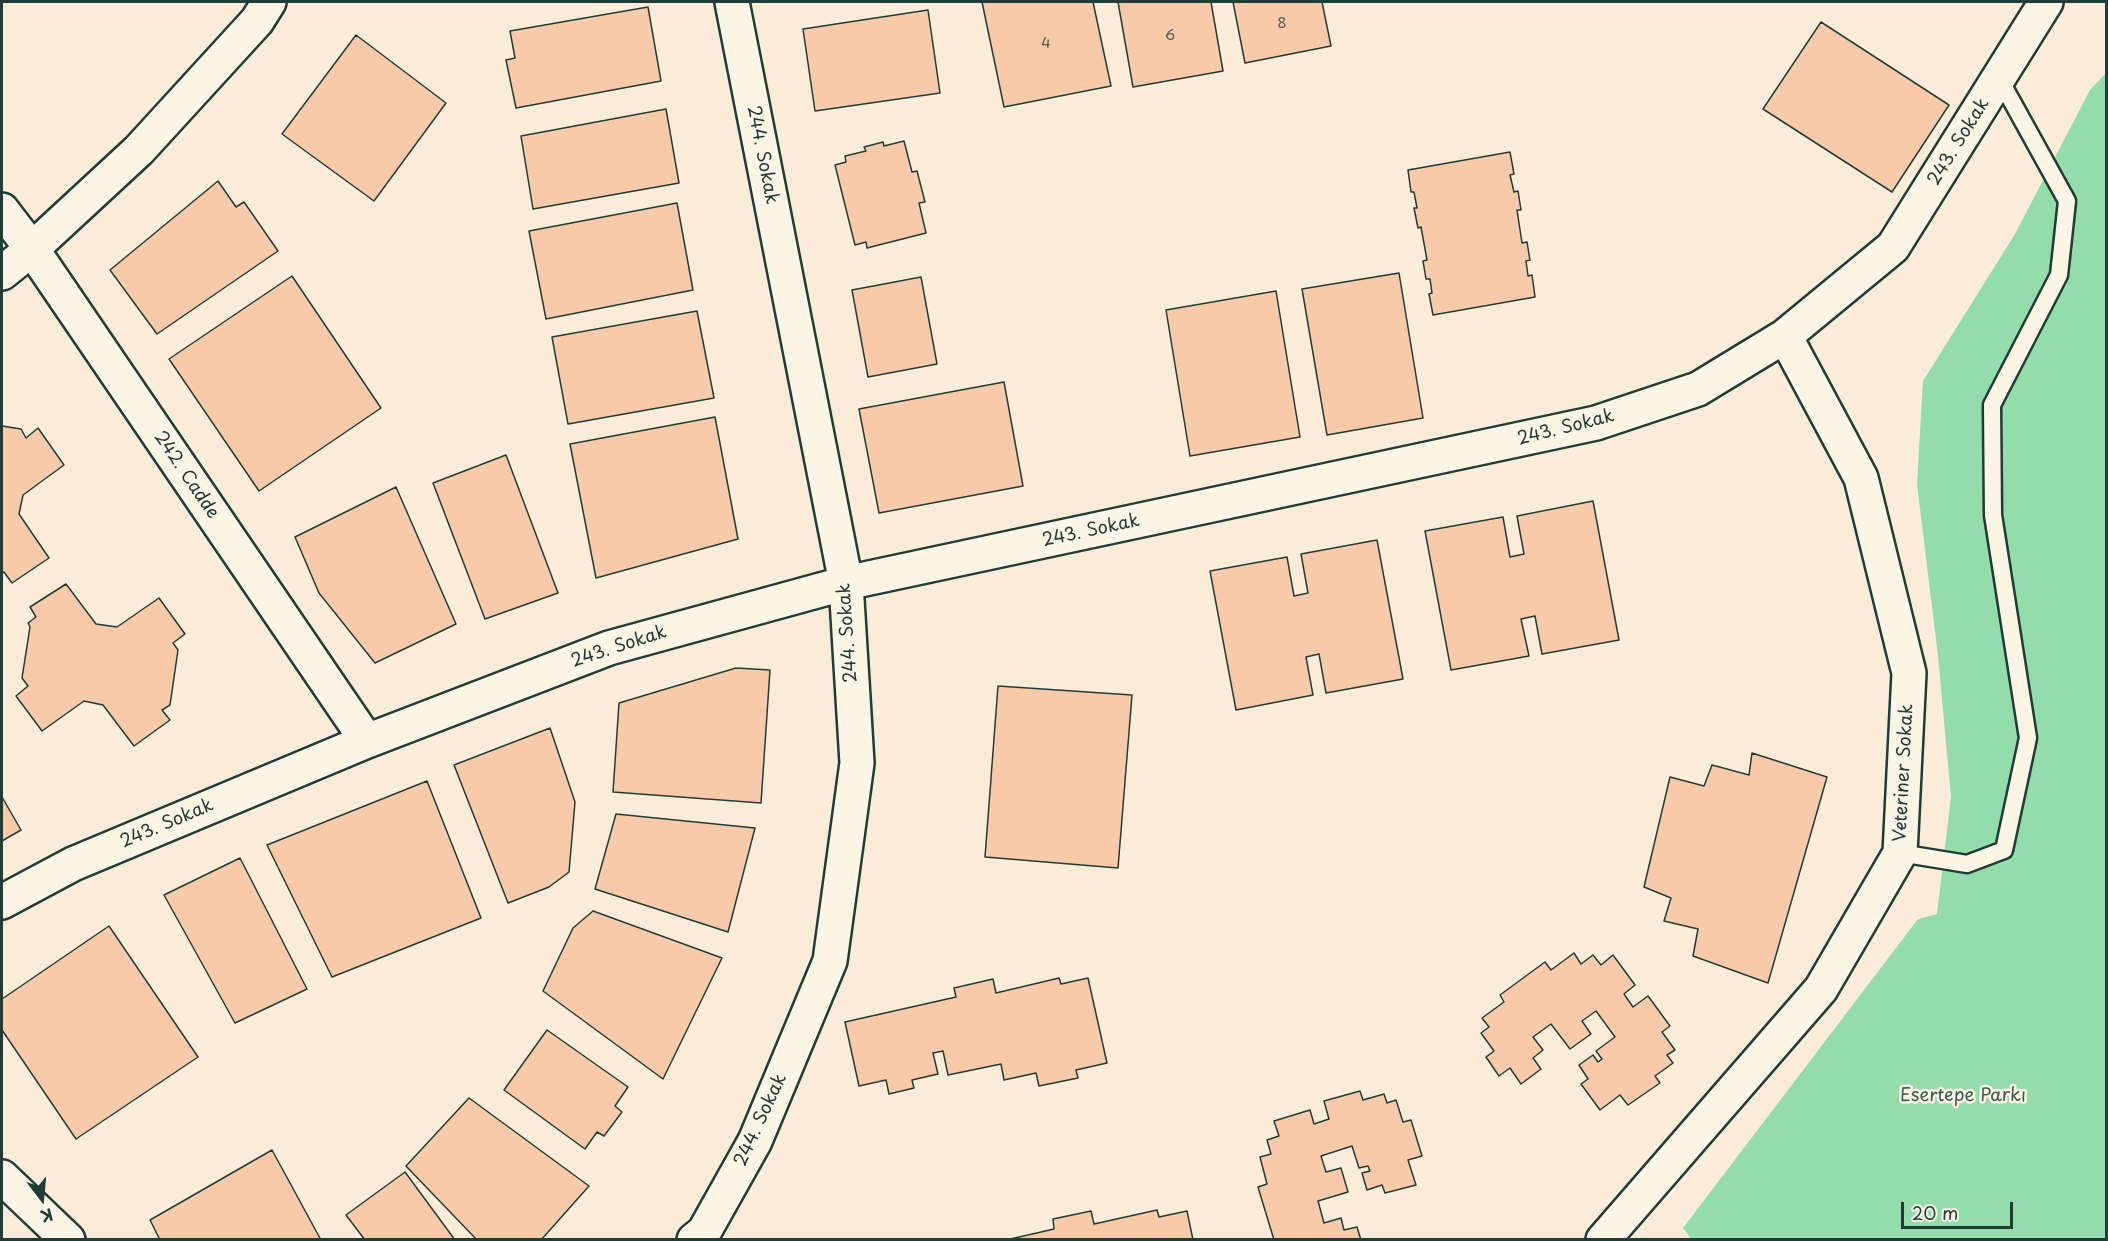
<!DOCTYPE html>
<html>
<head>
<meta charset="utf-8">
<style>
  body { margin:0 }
  #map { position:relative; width:2108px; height:1241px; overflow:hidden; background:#fbecd9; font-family:"Playpen Sans",sans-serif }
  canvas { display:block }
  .frame { position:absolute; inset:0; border:3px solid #1f3d34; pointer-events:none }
  .north { position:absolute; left:12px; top:1169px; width:60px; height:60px; -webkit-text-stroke:4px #fcf5e5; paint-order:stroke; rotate:164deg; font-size:16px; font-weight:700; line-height:24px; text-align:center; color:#1f3d34 }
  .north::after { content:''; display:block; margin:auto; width:21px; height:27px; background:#1f3d34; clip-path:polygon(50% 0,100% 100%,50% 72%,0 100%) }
  .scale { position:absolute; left:1901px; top:1202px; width:112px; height:27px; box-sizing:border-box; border:3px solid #1f3d34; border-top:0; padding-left:8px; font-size:18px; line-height:21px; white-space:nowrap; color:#1f3d34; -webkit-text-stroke:4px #fcf5e5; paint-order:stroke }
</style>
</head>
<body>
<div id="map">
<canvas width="2108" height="1241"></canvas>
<div class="frame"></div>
<div class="north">K</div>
<div class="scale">20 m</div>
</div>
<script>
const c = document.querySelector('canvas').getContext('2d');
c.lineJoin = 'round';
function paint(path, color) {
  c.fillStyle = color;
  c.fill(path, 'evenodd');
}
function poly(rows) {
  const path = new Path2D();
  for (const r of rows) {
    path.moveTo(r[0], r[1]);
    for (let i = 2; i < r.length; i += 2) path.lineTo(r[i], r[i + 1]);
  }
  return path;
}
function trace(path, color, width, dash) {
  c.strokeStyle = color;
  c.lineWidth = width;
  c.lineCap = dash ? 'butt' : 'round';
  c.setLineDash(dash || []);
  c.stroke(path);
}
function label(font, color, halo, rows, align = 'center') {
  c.font = font + ' "Playpen Sans",sans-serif';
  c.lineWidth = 5;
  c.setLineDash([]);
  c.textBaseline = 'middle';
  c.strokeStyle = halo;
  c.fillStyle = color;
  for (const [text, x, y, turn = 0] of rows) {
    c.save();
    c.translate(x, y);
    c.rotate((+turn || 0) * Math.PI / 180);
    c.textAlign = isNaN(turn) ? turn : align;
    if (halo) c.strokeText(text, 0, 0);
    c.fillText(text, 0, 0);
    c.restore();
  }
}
paint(poly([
  [2106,73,2106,1239,1692,1240,1683,1228,1918,919,1937,914,1951,797,1938,656,1917,484,1923,381,2015,234,2090,90]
]), '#93dcab');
const building = poly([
  [982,2,1093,2,1111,86,1004,107,982,2],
  [1118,2,1211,2,1223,71,1133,87,1118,2],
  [1233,2,1322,2,1331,46,1245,63,1233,2],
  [648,7,661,81,516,108,506,60,515,58,510,31,648,7],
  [928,10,940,93,815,111,803,29,928,10],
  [1821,22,1949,105,1892,192,1763,109,1821,22],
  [356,35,446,103,374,201,282,134,356,35],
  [666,109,679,183,533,209,521,136,666,109],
  [904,141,912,172,917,171,925,202,919,203,926,233,867,248,866,242,855,245,835,165,846,162,845,156,866,151,864,147,883,142,884,146,904,141],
  [1510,152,1514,174,1510,175,1514,192,1518,191,1521,210,1517,210,1522,243,1527,242,1530,260,1526,261,1528,276,1532,275,1535,297,1433,315,1429,294,1432,293,1430,279,1426,279,1423,261,1427,260,1421,227,1418,228,1414,208,1417,208,1414,192,1411,192,1408,170,1510,152],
  [218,181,236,207,244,202,278,251,157,334,110,270,218,181],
  [677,203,693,290,546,319,529,231,677,203],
  [1399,273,1423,418,1327,435,1302,289,1399,273],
  [292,276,381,408,259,491,169,359,292,276],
  [921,277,937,364,868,377,852,290,921,277],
  [1276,291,1300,437,1190,456,1166,310,1276,291],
  [697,311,714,398,568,424,552,337,697,311],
  [1004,382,1023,486,879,513,859,409,1004,382],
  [715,417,738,539,596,578,570,444,715,417],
  [2,426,21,429,26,438,38,428,64,465,23,495,19,514,49,558,12,583,4,572,2,573,2,426],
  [506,455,558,593,485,619,433,483,506,455],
  [396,487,456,624,375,663,319,593,295,537,396,487],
  [1593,501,1619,640,1542,654,1535,616,1521,619,1529,656,1451,670,1425,531,1503,517,1510,557,1524,554,1517,516,1593,501],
  [1377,540,1403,679,1326,693,1319,654,1306,657,1313,695,1236,710,1210,571,1287,557,1294,596,1308,593,1301,554,1377,540],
  [66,584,96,624,117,627,159,598,185,634,173,643,178,650,170,705,162,710,170,720,134,746,103,705,84,701,42,731,16,696,28,686,22,678,30,627,28,623,36,617,30,607,66,584],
  [736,668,770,670,761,803,613,792,619,703,736,668],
  [998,686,1132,695,1118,868,985,857,998,686],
  [550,728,575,802,569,872,549,887,508,903,454,765,550,728],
  [1752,753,1827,777,1768,983,1693,956,1698,929,1664,921,1671,898,1644,887,1670,777,1704,786,1712,765,1749,775,1752,753],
  [427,781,481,918,332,977,267,845,427,781],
  [2,797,21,830,2,841,2,797],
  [616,814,755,828,728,932,595,889,616,814],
  [240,858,307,989,235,1023,164,895,240,858],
  [593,911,722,958,663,1079,543,991,573,928,593,911],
  [109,926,198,1057,76,1139,2,1030,2,999,109,926],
  [1574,953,1581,964,1593,955,1601,965,1613,955,1635,985,1624,994,1633,1007,1648,996,1670,1026,1662,1032,1675,1050,1667,1055,1673,1063,1655,1076,1660,1083,1628,1105,1620,1095,1600,1110,1581,1084,1588,1079,1579,1065,1593,1055,1598,1062,1602,1059,1596,1051,1615,1037,1596,1011,1582,1021,1591,1034,1570,1049,1551,1024,1533,1037,1543,1050,1533,1058,1541,1069,1521,1084,1510,1068,1499,1076,1486,1057,1494,1051,1481,1033,1489,1027,1482,1018,1504,1002,1500,995,1545,962,1551,970,1574,953],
  [1059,978,1061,984,1088,978,1107,1063,1076,1070,1078,1078,1039,1086,1036,1073,1004,1080,1001,1064,948,1075,943,1051,933,1053,938,1074,912,1080,914,1088,889,1094,886,1080,859,1086,845,1022,956,997,954,988,993,979,996,993,1059,978],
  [547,1030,628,1087,615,1106,622,1112,604,1136,597,1132,585,1149,504,1090,547,1030],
  [1360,1091,1363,1100,1384,1094,1387,1103,1396,1100,1403,1122,1411,1120,1422,1156,1408,1160,1416,1185,1385,1193,1382,1185,1367,1190,1362,1173,1370,1171,1368,1166,1359,1168,1352,1146,1321,1156,1326,1172,1341,1168,1348,1192,1318,1201,1324,1223,1341,1218,1344,1230,1357,1227,1361,1240,1274,1240,1258,1187,1267,1184,1260,1157,1271,1154,1267,1140,1279,1136,1274,1121,1310,1110,1314,1124,1329,1119,1324,1101,1360,1091],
  [469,1098,589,1186,541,1240,477,1240,406,1166,469,1098],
  [272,1150,321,1240,160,1240,150,1220,272,1150],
  [405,1172,455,1240,365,1240,346,1215,405,1172],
  [1157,1210,1159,1217,1187,1211,1193,1240,1006,1240,1054,1229,1053,1219,1091,1211,1094,1224,1157,1210]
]);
paint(building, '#f9caa9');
trace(building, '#1f3d34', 1.5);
const service = poly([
  [1900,853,1967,864,2004,850,2028,738,1993,515,1992,405,2059,275,2067,201,1999,78]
]);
const minor = poly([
  [2,210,32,249,367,741],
  [2,902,73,864,367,741,609,648,846,583,1596,423,1698,389,1785,336,1893,247,2046,2],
  [2,1177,68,1240],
  [694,1240,704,1232,755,1141,830,961,857,763,846,583,732,2],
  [1603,1240,1821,989,1900,853,1909,673,1861,478,1785,336]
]);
const secondary = poly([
  [2,273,32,249,139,150,257,21,269,2]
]);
trace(service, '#1f3d34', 21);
trace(minor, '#1f3d34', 38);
trace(secondary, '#1f3d34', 38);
trace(service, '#fcf5e5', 16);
trace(minor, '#fcf5e5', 33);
trace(secondary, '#fcf5e5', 33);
label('15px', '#566051', null, [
  ["8",1282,24],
  ["6",1170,36],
  ["4",1046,44]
]);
label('18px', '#1f3d34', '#fcf5e5', [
  ["243. Sokak",1959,142,-58],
  ["244. Sokak",762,155,79],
  ["243. Sokak",1566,428,-14],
  ["242. Cadde",186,475,56],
  ["243. Sokak",1091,531,-12],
  ["244. Sokak",848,633,-94],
  ["243. Sokak",619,647,-18],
  ["Veteriner Sokak",1904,773,-87],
  ["243. Sokak",167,824,-23],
  ["244. Sokak",761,1120,-65]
]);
label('18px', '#365d4c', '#fcf5e5', [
  ["Esertepe Parkı",1963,1096]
]);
</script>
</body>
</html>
